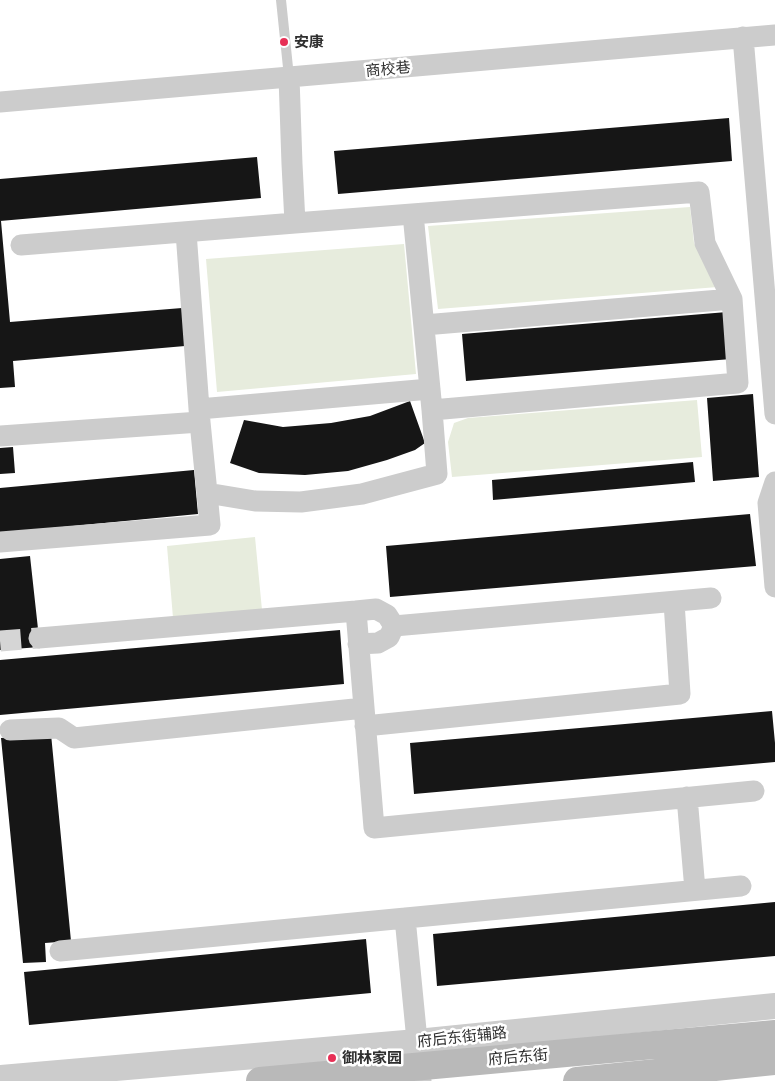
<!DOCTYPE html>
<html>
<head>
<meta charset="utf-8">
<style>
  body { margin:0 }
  canvas { display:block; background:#fff }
</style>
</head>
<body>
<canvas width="775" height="1081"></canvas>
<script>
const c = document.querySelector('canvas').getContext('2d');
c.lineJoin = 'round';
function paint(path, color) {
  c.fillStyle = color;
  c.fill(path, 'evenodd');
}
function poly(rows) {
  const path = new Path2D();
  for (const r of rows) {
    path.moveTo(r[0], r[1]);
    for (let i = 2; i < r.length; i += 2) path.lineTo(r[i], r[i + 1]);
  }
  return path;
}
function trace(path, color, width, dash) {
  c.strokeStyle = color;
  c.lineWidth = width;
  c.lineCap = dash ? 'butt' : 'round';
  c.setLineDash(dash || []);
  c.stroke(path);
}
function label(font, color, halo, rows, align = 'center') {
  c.font = font + ' Barlow,"Noto Sans SC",sans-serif';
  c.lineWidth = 5;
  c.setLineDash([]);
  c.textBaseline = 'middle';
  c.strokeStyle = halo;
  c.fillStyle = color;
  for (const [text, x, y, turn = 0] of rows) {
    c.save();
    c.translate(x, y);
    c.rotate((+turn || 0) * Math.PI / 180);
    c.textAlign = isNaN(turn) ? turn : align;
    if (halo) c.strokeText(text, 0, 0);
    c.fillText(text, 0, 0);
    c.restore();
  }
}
paint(poly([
  [690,207,694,243,718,287,438,309,428,226],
  [404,244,416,374,217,392,206,259],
  [697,400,702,457,452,477,448,442,454,423,468,418],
  [255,537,262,610,173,618,167,546]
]), '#e7ecdd');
paint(poly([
  [729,118,732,161,338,194,334,151],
  [257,157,261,198,0,221,0,179],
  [0,221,1,221,10,322,182,308,185,346,13,361,15,387,0,388],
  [727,312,731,359,466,381,462,334],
  [753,394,759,477,713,481,707,398],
  [410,401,425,443,415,450,387,460,348,471,305,475,259,473,230,463,244,420,283,427,331,423,370,416],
  [13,447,15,473,0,474,0,448],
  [693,462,695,482,493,500,492,480],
  [194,470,198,514,0,533,0,488],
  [750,514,756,566,390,597,386,546],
  [30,556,40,647,0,650,0,559],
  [340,630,344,684,0,715,0,660],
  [772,711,775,743,775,762,414,794,410,743],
  [51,734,71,941,45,943,46,962,23,963,1,738],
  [775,902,775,956,437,986,433,934],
  [366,939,371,993,29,1025,24,972]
]), '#161616');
trace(poly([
  [0,641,39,638]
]), '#d5d5d5', 21, [21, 11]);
trace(poly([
  [281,0,289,77]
]), '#ccc', 10);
trace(poly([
  [743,37,775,414],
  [0,102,775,35],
  [295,223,699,192,705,243,732,299,738,383,432,410,413,214],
  [21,245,295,223,292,164,289,77],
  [424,325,732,299],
  [199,409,430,389],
  [200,422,207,493,255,501,301,502,362,494,437,474,432,410],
  [0,436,200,422,186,232],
  [775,482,768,503,775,587],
  [0,542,210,525,207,493],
  [356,611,376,609,387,615,394,626,711,598],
  [39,638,356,611,374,828,754,791],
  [358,644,378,643,389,637,394,626],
  [365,726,680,694,674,602],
  [10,730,59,728,74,738,364,708],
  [687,797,695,890],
  [405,918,421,1081],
  [60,951,741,886]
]), '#ccc', 21);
trace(poly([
  [0,1078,417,1042,775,1006]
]), '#ccc', 26);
trace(poly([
  [260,1081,775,1034],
  [577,1081,775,1061]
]), '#b9b9b9', 28);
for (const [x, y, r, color] of [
  [284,42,5,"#e73056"],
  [332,1058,5,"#e73056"]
]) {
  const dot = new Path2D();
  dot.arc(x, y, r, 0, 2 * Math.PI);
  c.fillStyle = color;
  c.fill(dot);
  trace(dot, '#fff', 2);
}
label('bold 15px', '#2f2f2f', '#fff', [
  ["安康",294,42],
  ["御林家园",342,1058]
], 'left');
label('15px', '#2f2f2f', '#fff', [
  ["商校巷",388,69,-5],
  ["府后东街辅路",462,1037,-6],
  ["府后东街",518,1057,-5]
]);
</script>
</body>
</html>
